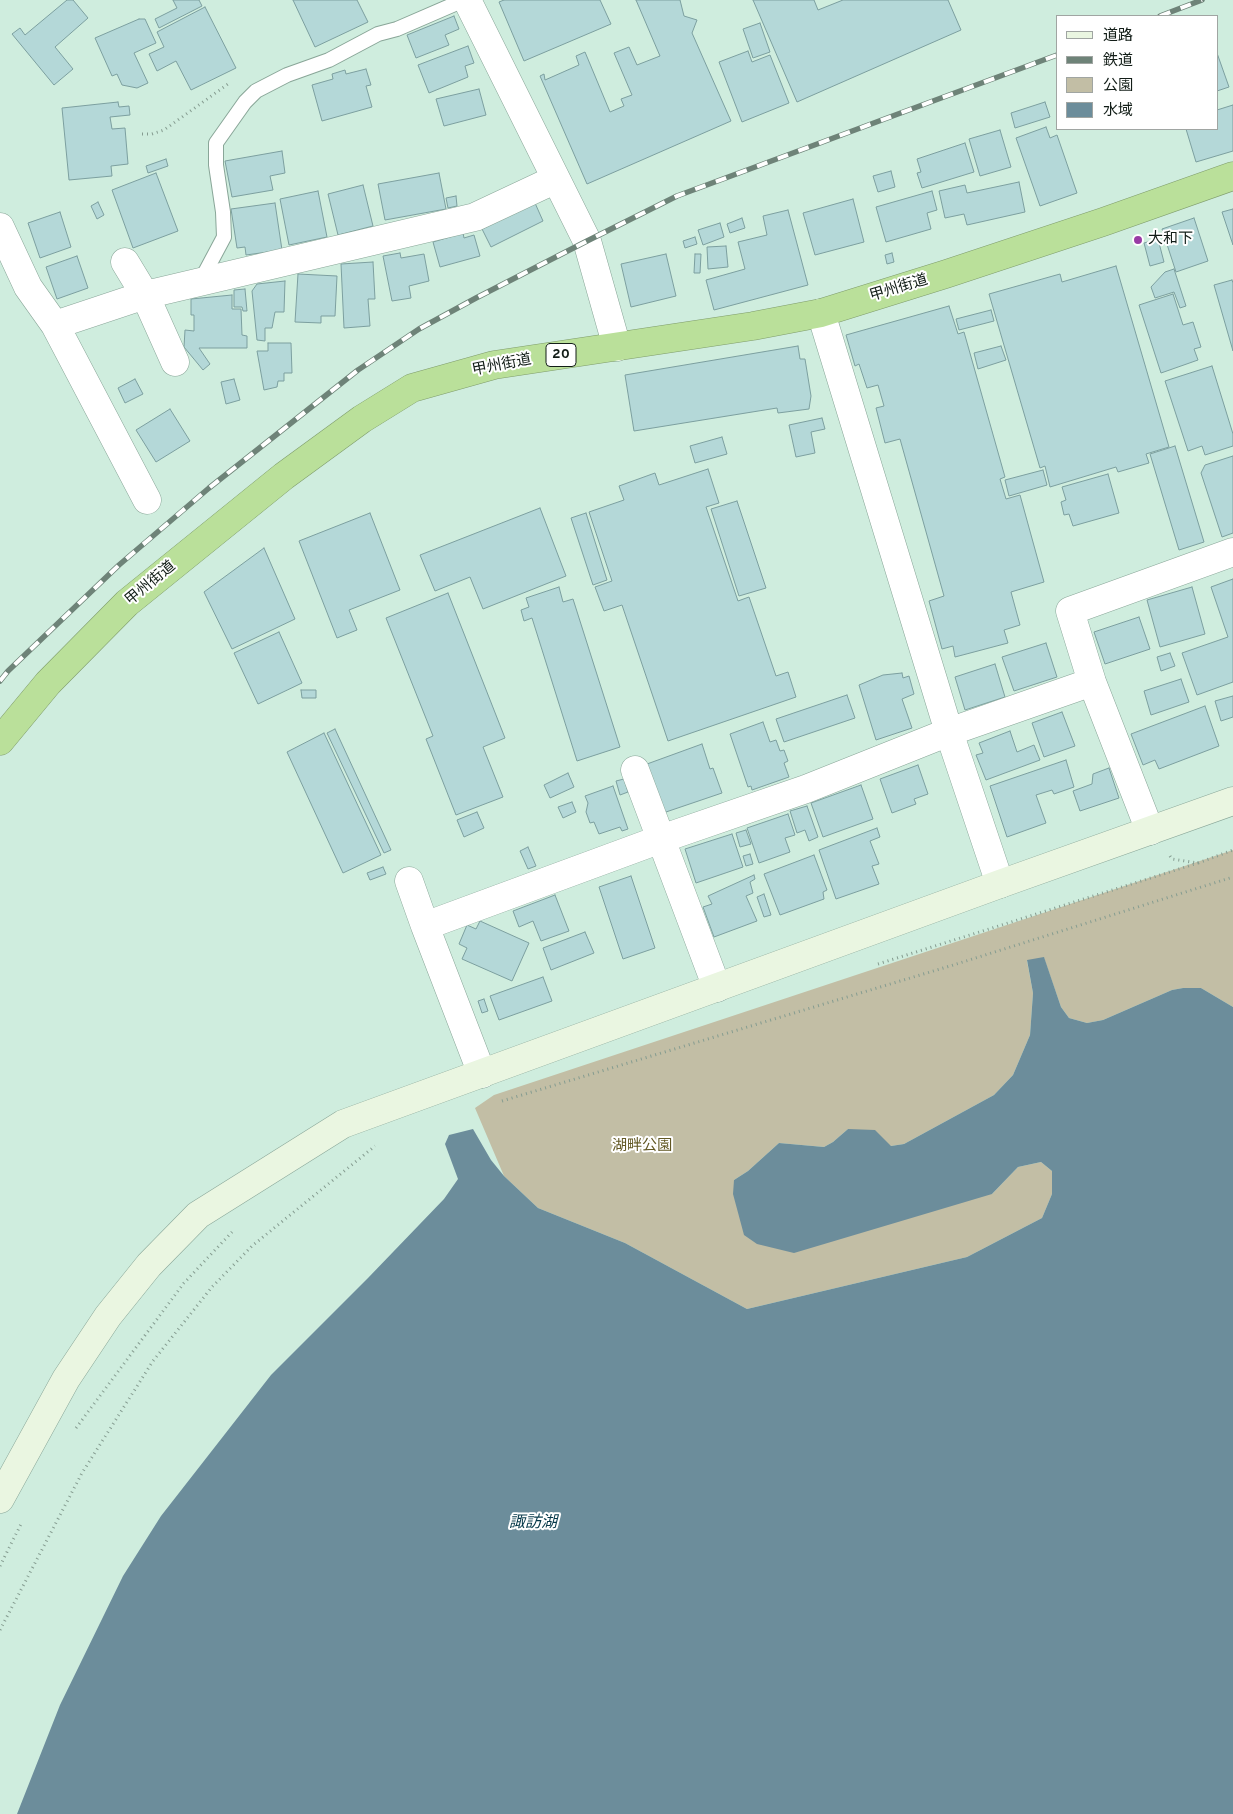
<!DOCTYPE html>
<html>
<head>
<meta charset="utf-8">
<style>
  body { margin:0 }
  #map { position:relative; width:1233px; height:1814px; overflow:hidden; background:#cfedde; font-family:Overpass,"Noto Sans JP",sans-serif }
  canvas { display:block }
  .legend { position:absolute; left:1056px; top:15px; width:162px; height:115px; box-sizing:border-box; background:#fff; border:1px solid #a0a5a2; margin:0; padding:6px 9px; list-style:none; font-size:15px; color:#121d17 }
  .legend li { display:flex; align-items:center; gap:10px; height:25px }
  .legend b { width:25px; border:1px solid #a0a5a2 }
</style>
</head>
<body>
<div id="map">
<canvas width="1233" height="1814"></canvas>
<ul class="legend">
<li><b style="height:6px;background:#eaf6e1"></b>道路</li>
<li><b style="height:6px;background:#6e8378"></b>鉄道</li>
<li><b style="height:14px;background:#c2bea5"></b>公園</li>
<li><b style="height:14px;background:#6c8d9b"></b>水域</li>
</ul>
</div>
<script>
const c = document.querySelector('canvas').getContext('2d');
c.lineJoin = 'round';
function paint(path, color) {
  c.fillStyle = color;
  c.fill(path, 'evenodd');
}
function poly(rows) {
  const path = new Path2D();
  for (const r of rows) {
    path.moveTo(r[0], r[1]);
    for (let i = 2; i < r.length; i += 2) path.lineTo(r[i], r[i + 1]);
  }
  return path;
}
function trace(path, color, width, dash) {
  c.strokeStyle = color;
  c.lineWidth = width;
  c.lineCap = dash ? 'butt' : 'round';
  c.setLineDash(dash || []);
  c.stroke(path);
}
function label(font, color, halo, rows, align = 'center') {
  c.font = font + ' Overpass,"Noto Sans JP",sans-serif';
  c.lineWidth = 4;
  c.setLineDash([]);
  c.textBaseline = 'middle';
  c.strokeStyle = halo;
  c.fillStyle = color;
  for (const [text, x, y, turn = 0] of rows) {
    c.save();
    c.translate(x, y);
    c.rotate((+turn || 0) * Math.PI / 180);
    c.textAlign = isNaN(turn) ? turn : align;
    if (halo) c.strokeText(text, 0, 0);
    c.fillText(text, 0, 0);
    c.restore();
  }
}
paint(poly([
  [1233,850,1233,1007,1201,988,1183,988,1172,990,1103,1020,1087,1023,1069,1018,1061,1007,1044,958,1027,961,1033,993,1030,1035,1013,1075,994,1095,904,1144,891,1146,848,1129,833,1142,824,1147,779,1143,748,1171,734,1180,992,1194,1018,1167,1041,1162,1052,1171,1052,1194,1042,1218,967,1257,747,1309,625,1243,538,1208,504,1176,475,1108,494,1095]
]), '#c2bea5');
paint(poly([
  [1044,957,1061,1007,1069,1018,1087,1023,1103,1020,1172,990,1183,988,1201,988,1233,1007,1233,1814,17,1814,60,1705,123,1576,161,1516,271,1375,368,1278,444,1199,458,1179,445,1144,449,1135,473,1129,491,1160,504,1176,538,1208,625,1243,747,1309,967,1257,1042,1218,1052,1194,1052,1171,1041,1162,1018,1167,992,1194,794,1253,757,1244,744,1235,733,1194,734,1180,748,1171,779,1143,824,1147,833,1142,848,1129,875,1130,891,1146,904,1144,994,1095,1013,1075,1030,1035,1033,993,1027,960]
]), '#6c8d9b');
const building = poly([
  [67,0,73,0,88,18,55,47,73,69,54,85,12,34,20,28,25,35,67,0],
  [173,0,199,0,202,6,159,28,155,19,177,8,173,0],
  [293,0,357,0,368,22,315,47,293,0],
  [504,0,600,0,611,24,524,61,499,2,504,0],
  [636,0,680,0,684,16,697,20,692,33,731,121,587,184,540,76,544,74,545,80,579,65,576,56,585,52,610,112,624,106,621,99,632,95,614,53,629,47,637,65,660,56,636,0],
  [753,0,814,0,818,10,843,0,948,0,961,30,797,102,753,0],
  [205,7,236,68,191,90,176,61,157,71,149,54,164,47,157,32,205,7],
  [454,16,459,29,445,35,449,45,416,58,407,35,454,16],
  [139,19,145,19,156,43,134,53,148,83,137,88,122,85,117,74,112,76,95,38,139,19],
  [760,23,770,52,753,58,743,29,760,23],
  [468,46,474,63,465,66,468,77,429,93,418,65,468,46],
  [748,51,752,62,770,55,789,103,742,122,719,62,748,51],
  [1217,53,1229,87,1217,91,1217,53],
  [366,69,371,85,366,86,372,107,322,121,312,85,333,79,332,74,345,70,346,74,366,69],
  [479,89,486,115,444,126,436,99,479,89],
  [118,102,119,107,129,106,130,115,110,117,112,129,125,128,128,164,111,166,112,176,69,180,62,108,118,102],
  [1045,102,1050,117,1015,128,1011,113,1045,102],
  [1233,105,1233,151,1196,162,1186,129,1217,129,1217,110,1233,105],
  [1046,127,1050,138,1057,135,1077,193,1040,206,1016,138,1046,127],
  [1000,130,1011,167,980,176,969,139,1000,130],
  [965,143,974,172,922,188,917,173,921,172,917,159,965,143],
  [282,151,285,173,270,176,273,190,232,197,225,161,282,151],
  [166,159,168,166,148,173,146,166,166,159],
  [891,171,895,187,878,192,873,176,891,171],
  [156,173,178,231,133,248,112,190,156,173],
  [439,173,446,209,385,220,378,184,439,173],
  [1019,182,1025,212,967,225,964,214,945,218,939,191,965,185,967,193,1019,182],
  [363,185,373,226,338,235,328,194,363,185],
  [318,191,327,237,289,245,280,199,318,191],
  [932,191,937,210,927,213,931,229,886,242,876,207,932,191],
  [456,196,457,206,448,208,446,198,456,196],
  [853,199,864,242,815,255,803,213,853,199],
  [98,202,104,215,97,219,91,206,98,202],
  [275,203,282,250,246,255,245,247,237,248,231,209,275,203],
  [535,203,543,221,491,247,482,229,535,203],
  [1233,209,1233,245,1222,212,1233,209],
  [788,210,808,285,714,310,706,280,745,269,738,242,767,235,763,216,788,210],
  [60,212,71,247,40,258,28,223,60,212],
  [742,218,745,228,730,233,727,224,742,218],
  [1194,218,1208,261,1176,272,1162,229,1194,218],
  [720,223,724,237,703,245,698,230,720,223],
  [463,233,464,238,474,235,480,256,440,267,433,242,463,233],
  [695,237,697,244,685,248,683,241,695,237],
  [1158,239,1164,262,1150,266,1144,243,1158,239],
  [726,246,728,267,708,269,707,247,726,246],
  [400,253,401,258,424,254,429,281,409,286,411,298,392,301,383,256,400,253],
  [892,253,894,262,887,264,885,255,892,253],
  [666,254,676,296,631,307,621,264,666,254],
  [695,254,701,254,700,273,694,273,695,254],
  [77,256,88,288,57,299,46,267,77,256],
  [373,262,375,299,368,299,370,326,344,328,341,264,373,262],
  [1116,266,1169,447,1146,454,1149,463,1118,472,1116,467,1050,487,1045,466,1040,468,989,294,1060,274,1062,282,1116,266],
  [1174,269,1186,306,1180,308,1174,292,1155,298,1151,287,1165,272,1174,269],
  [298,274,337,276,335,316,321,316,321,323,295,322,298,274],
  [1232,280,1233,283,1233,351,1214,285,1232,280],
  [285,281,284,312,275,312,272,328,265,328,265,341,257,340,252,291,257,284,285,281],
  [245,289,247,311,243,311,242,307,234,307,234,290,245,289],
  [1173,294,1183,325,1193,322,1201,347,1194,349,1198,360,1161,373,1139,305,1173,294],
  [232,295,232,309,241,309,242,335,247,336,247,348,199,348,210,364,203,370,184,347,185,330,194,331,194,315,191,315,191,299,232,295],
  [949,306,958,334,964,332,1005,477,1000,479,1006,499,1020,495,1044,582,1011,592,1020,625,1004,630,1008,643,955,657,953,646,942,649,929,601,944,596,900,439,885,443,876,408,884,406,878,385,867,388,859,364,855,366,846,335,949,306],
  [991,310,994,321,959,330,956,319,991,310],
  [268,343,291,343,292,373,284,373,284,381,278,381,277,387,264,390,257,351,268,351,268,343],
  [798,346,800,359,805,359,811,396,809,409,778,413,777,408,634,431,625,375,798,346],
  [1001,346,1006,360,978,369,974,353,1001,346],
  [1212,366,1233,434,1233,446,1205,455,1202,446,1188,451,1165,381,1212,366],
  [135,379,143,394,125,403,118,388,135,379],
  [234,379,240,400,226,404,221,382,234,379],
  [170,409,190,441,156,462,136,430,170,409],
  [822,418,825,429,811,432,815,453,796,457,789,425,822,418],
  [722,437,727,454,695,463,690,446,722,437],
  [1175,446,1204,542,1179,550,1150,454,1175,446],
  [1233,456,1233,533,1222,537,1201,473,1205,465,1233,456],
  [708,469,719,503,706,507,738,601,749,597,776,676,788,672,796,697,668,741,622,605,604,611,595,587,612,581,589,512,624,500,619,486,655,473,659,485,708,469],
  [1043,470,1047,485,1009,496,1005,480,1043,470],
  [1108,474,1119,513,1073,526,1069,514,1064,515,1061,502,1066,500,1062,487,1108,474],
  [737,501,766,588,739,596,711,509,737,501],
  [540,508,566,576,483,609,470,577,435,591,420,555,540,508],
  [370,513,400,590,349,610,357,630,337,638,299,541,370,513],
  [586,513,607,580,593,585,571,518,586,513],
  [264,548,295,619,232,649,204,592,264,548],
  [1233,579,1233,682,1197,695,1182,653,1228,637,1211,587,1233,579],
  [559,587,563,602,573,599,620,747,577,761,532,618,524,621,521,610,529,607,526,598,559,587],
  [1192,587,1205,634,1160,647,1147,600,1192,587],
  [448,593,505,738,483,747,503,797,456,815,426,739,433,736,386,618,448,593],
  [1139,617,1150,649,1105,664,1094,632,1139,617],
  [279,632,302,683,258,704,234,653,279,632],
  [1046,643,1057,677,1014,691,1002,657,1046,643],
  [1170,653,1175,666,1161,671,1157,657,1170,653],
  [995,664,1005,697,965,710,955,677,995,664],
  [902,673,903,678,909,676,914,694,902,699,912,728,876,740,859,685,883,675,902,673],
  [1181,679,1189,702,1151,715,1144,691,1181,679],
  [301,690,316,690,316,698,302,698,301,690],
  [847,695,855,718,784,742,776,719,847,695],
  [1233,696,1233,717,1221,721,1215,701,1233,696],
  [1205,706,1219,746,1159,769,1155,760,1143,765,1131,734,1205,706],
  [1062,712,1075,746,1044,757,1032,723,1062,712],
  [763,722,770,742,776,740,780,751,784,750,788,761,784,763,789,777,752,790,751,786,748,787,730,734,763,722],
  [335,729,391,850,384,853,327,733,335,729],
  [1010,731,1017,752,1034,745,1040,760,986,780,976,755,983,753,979,743,1010,731],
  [324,733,381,855,343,873,287,752,324,733],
  [702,744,710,769,713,768,722,793,663,813,647,764,702,744],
  [1066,760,1074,787,1054,794,1052,790,1036,795,1046,823,1007,837,990,786,1066,760],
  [918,765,928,794,914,799,916,804,892,813,880,779,918,765],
  [1109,768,1119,798,1080,811,1073,791,1092,784,1093,774,1109,768],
  [568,773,574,787,550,798,544,785,568,773],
  [624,779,628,792,620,795,616,781,624,779],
  [861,785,873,819,823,837,811,803,861,785],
  [613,786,628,829,622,831,620,827,599,834,594,822,590,823,586,812,588,803,585,796,613,786],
  [572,802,576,812,563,818,558,807,572,802],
  [807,806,818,837,809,841,805,830,797,833,790,811,807,806],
  [477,812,484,828,464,837,457,820,477,812],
  [788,814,795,835,785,838,790,852,759,863,747,828,788,814],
  [877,828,880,837,870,841,879,864,872,866,879,884,836,899,819,850,877,828],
  [746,830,751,844,740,847,736,833,746,830],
  [732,834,743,867,696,883,685,849,732,834],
  [528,847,536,866,528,869,520,851,528,847],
  [750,854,753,864,746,866,743,856,750,854],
  [814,855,827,890,823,892,824,899,780,915,764,874,814,855],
  [383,867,386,874,370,880,367,873,383,867],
  [754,875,755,879,750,882,753,893,746,896,757,921,714,937,703,907,712,904,708,896,754,875],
  [631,876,655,948,623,959,599,887,631,876],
  [764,894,771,915,764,917,757,897,764,894],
  [555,895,569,931,541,941,533,921,519,927,513,911,555,895],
  [480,921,529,943,512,981,462,959,467,948,459,944,467,925,476,929,480,921],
  [585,932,594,953,551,970,543,948,585,932],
  [543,977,552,1001,499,1020,490,996,543,977],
  [484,999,488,1011,482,1013,478,1001,484,999]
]);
paint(building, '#b4d8d8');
trace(building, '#7c9f9f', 1);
const lane = poly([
  [200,282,224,237,223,212,216,165,216,143,245,102,256,91,287,75,329,60,378,34,397,29,464,0]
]);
const street = poly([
  [467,0,587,241,617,347],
  [0,227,28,287,55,325,147,500],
  [125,262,145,295,175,362],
  [821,313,949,732,1000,884],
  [55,325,145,295,475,217,556,179],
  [635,770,717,988],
  [1150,831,1092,682,1070,611,1233,552],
  [409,881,425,926],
  [482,1074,425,926,661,839,806,789,949,732,1092,682]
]);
const secondary = poly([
  [0,1499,66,1379,108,1316,149,1265,198,1215,343,1124,1000,884,1233,801]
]);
const highway = poly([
  [0,741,48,683,127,603,284,476,362,419,412,388,494,365,753,326,821,313,946,274,1103,222,1233,176]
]);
trace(lane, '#89a698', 16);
trace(street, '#89a698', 29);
trace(secondary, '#89a698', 29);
trace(highway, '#7f9c6c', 29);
trace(poly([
  [142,134,152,134,164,130,228,84],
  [1170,856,1172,859,1198,863,1233,850],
  [878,964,1198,863],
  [502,1101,950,966,1233,877],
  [76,1428,184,1283,232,1232],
  [0,1566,22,1522],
  [0,1630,82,1473,153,1361,212,1287,252,1246,375,1146]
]), '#859c90', 3, [1, 4]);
trace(lane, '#fff', 14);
trace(street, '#fff', 28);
trace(secondary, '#eaf6e1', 28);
trace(highway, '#bae09a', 28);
const rail = poly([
  [1160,16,1202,0],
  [0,681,8,671,119,565,209,488,358,370,419,329,476,298,587,241,677,196,1057,55]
]);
trace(rail, '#6e8378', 5.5);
trace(rail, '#fff', 4, [11]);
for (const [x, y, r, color] of [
  [1138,240,5,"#993ca5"]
]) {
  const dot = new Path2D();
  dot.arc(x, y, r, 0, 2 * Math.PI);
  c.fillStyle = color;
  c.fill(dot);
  trace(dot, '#fff', 2);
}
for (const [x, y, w] of [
  [561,355,30]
]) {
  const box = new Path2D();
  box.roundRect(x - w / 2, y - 11.5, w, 23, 4);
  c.fillStyle = '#fff';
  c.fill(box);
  trace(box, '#121d17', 1);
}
label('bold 14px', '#121d17', null, [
  ["20",561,355]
]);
label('15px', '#121d17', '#fff', [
  ["大和下",1148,240]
], 'left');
label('15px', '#121d17', '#fff', [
  ["甲州街道",899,289,-17],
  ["甲州街道",502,366,-11],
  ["甲州街道",151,584,-40]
]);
label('15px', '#625824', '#fff', [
  ["湖畔公園",642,1147]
]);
label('italic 16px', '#053849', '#fff', [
  ["諏訪湖",533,1524]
]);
</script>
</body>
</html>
